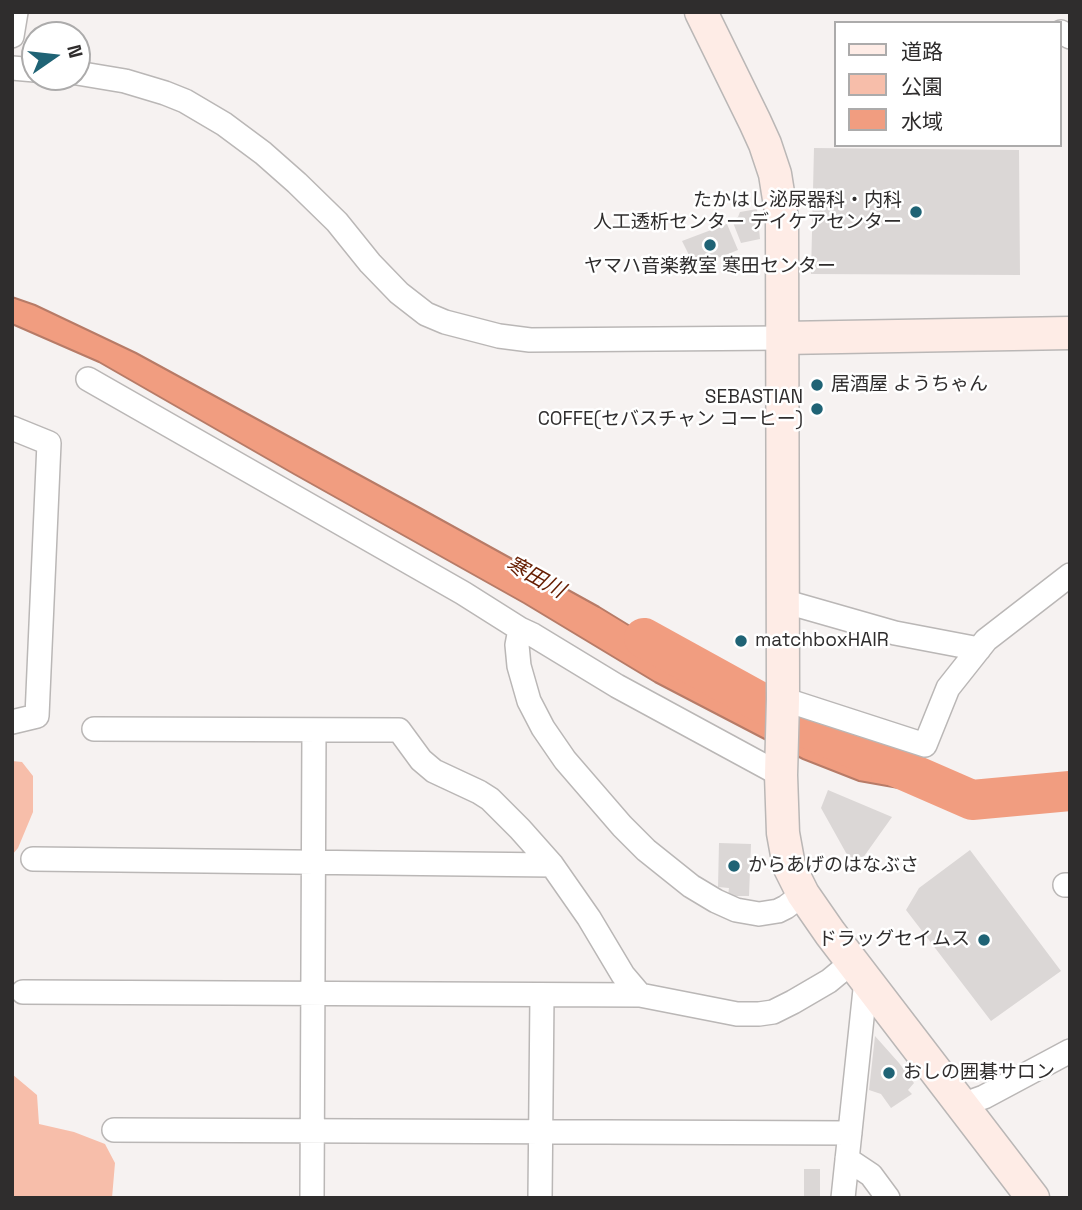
<!DOCTYPE html>
<html>
<head>
<meta charset="utf-8">
<style>
  body { margin:0 }
  #map { position:relative; width:1082px; height:1210px; overflow:hidden; background:#f6f2f1; font-family:"Space Grotesk","Noto Sans JP",sans-serif }
  canvas { display:block }
  .frame { position:absolute; inset:0; border:14px solid #2f2d2d; pointer-events:none }
  .legend { position:absolute; left:834px; top:21px; width:228px; height:126px; box-sizing:border-box; background:#fff; border:2px solid #acabab; margin:0; padding:9px 12px; list-style:none; font-size:21px; color:#2f2d2d }
  .legend li { display:flex; align-items:center; gap:14px; height:35px }
  .legend b { width:35px; border:2px solid #acabab }
  .north { position:absolute; left:21px; top:21px; width:70px; height:70px; box-sizing:border-box; background:#fff; border:2px solid #acabab; border-radius:50%; rotate:76deg; font-size:19px; font-weight:700; line-height:28px; text-align:center; color:#2f2d2d }
  .north::after { content:''; display:block; margin:auto; width:24px; height:32px; background:#1f6375; clip-path:polygon(50% 0,100% 100%,50% 72%,0 100%) }
</style>
</head>
<body>
<div id="map">
<canvas width="1082" height="1210"></canvas>
<div class="frame"></div>
<ul class="legend">
<li><b style="height:9px;background:#feece6"></b>道路</li>
<li><b style="height:19px;background:#f7beaa"></b>公園</li>
<li><b style="height:19px;background:#f19d80"></b>水域</li>
</ul>
<div class="north">N</div>
</div>
<script>
const c = document.querySelector('canvas').getContext('2d');
c.lineJoin = 'round';
function paint(path, color) {
  c.fillStyle = color;
  c.fill(path, 'evenodd');
}
function poly(rows) {
  const path = new Path2D();
  for (const r of rows) {
    path.moveTo(r[0], r[1]);
    for (let i = 2; i < r.length; i += 2) path.lineTo(r[i], r[i + 1]);
  }
  return path;
}
function trace(path, color, width, dash) {
  c.strokeStyle = color;
  c.lineWidth = width;
  c.lineCap = dash ? 'butt' : 'round';
  c.setLineDash(dash || []);
  c.stroke(path);
}
function label(font, color, halo, rows, align = 'center') {
  c.font = font + ' "Space Grotesk","Noto Sans JP",sans-serif';
  c.lineWidth = 5;
  c.setLineDash([]);
  c.textBaseline = 'middle';
  c.strokeStyle = halo;
  c.fillStyle = color;
  for (const [text, x, y, turn = 0] of rows) {
    c.save();
    c.translate(x, y);
    c.rotate((+turn || 0) * Math.PI / 180);
    c.textAlign = isNaN(turn) ? turn : align;
    if (halo) c.strokeText(text, 0, 0);
    c.fillText(text, 0, 0);
    c.restore();
  }
}
paint(poly([
  [12,761,22,762,33,776,33,812,18,848,12,855],
  [12,1074,37,1095,39,1124,74,1132,105,1144,115,1163,112,1198,12,1198]
]), '#f7beaa');
const water = poly([
  [12,297,35,305,136,353,420,508,599,607,761,706,839,747,845,757,871,771,945,795,1070,794,1070,802,1041,800,956,806,942,804,904,789,859,781,803,759,655,682,524,603,294,474,99,362,12,324,12,297]
]);
paint(water, '#f19d80');
trace(water, '#b77b67', 2);
trace(poly([
  [644,638,809,729,972,800,1070,791]
]), '#f19d80', 40);
paint(poly([
  [814,148,1019,150,1020,275,811,274],
  [757,209,760,239,741,243,732,220,738,217,740,212],
  [727,224,738,250,695,267,682,241],
  [828,790,892,817,855,869,821,808],
  [719,843,751,844,749,896,728,896,729,888,718,887],
  [970,850,1061,971,991,1021,906,910,919,888],
  [875,1036,899,1063,914,1083,908,1090,912,1094,891,1108,881,1094,869,1090],
  [804,1169,820,1169,820,1198,804,1197]
]), '#dbd7d6');
const street = poly([
  [1061,32,1070,37],
  [12,36,16,12],
  [12,68,35,70],
  [77,73,125,81,165,93,185,101,224,124,263,153,297,183,337,222,370,263,399,293,426,314,445,322,499,336,530,340,783,338],
  [88,379,463,593,520,629,533,635,617,686,781,775],
  [12,428,49,443,37,716,12,722],
  [783,601,895,633,979,649],
  [520,629,517,645,519,666,529,701,543,728,565,760,622,826,646,850,691,886,716,901,736,910,759,914,778,911,786,907,803,894],
  [783,699,925,745,948,688,986,640,1070,575],
  [94,729,399,730,421,760,434,771,479,792,490,799,520,829,552,865,589,918,623,975,640,995],
  [33,859,552,865],
  [1065,885,1070,885],
  [23,992,640,995,737,1014,759,1014,773,1012,793,1002,829,981,852,962],
  [962,1105,984,1097,1070,1051],
  [114,1130,850,1133],
  [847,1159,871,1175,888,1198],
  [312,1198,314,730],
  [540,1198,542,995],
  [843,1198,866,980]
]);
const secondary = poly([
  [701,12,755,122,765,144,775,174,782,218,783,699,781,775,783,833,789,866,803,894,830,933,1033,1198],
  [783,338,1070,333]
]);
trace(street, '#bab7b6', 26);
trace(secondary, '#bab7b6', 35);
trace(street, '#fff', 23);
trace(secondary, '#feece6', 32);
for (const [x, y, r, color] of [
  [916,212,7,"#1f6375"],
  [710,245,7,"#1f6375"],
  [817,385,7,"#1f6375"],
  [817,409,7,"#1f6375"],
  [741,641,7,"#1f6375"],
  [734,866,7,"#1f6375"],
  [984,940,7,"#1f6375"],
  [889,1073,7,"#1f6375"]
]) {
  const dot = new Path2D();
  dot.arc(x, y, r, 0, 2 * Math.PI);
  c.fillStyle = color;
  c.fill(dot);
  trace(dot, '#fff', 2.5);
}
label('19px', '#2f2d2d', '#fff', [
  ["たかはし泌尿器科・内科",902,201,"right"],
  ["人工透析センター デイケアセンター",902,223,"right"],
  ["ヤマハ音楽教室 寒田センター",710,267,"center"],
  ["居酒屋 ようちゃん",831,385],
  ["SEBASTIAN",803,398,"right"],
  ["COFFE(セバスチャン コーヒー)",803,420,"right"],
  ["matchboxHAIR",755,641],
  ["からあげのはなぶさ",748,866],
  ["ドラッグセイムス",970,940,"right"],
  ["おしの囲碁サロン",903,1073]
], 'left');
label('italic 21px', '#661d00', '#fff', [
  ["寒田川",535,578,29]
]);
</script>
</body>
</html>
